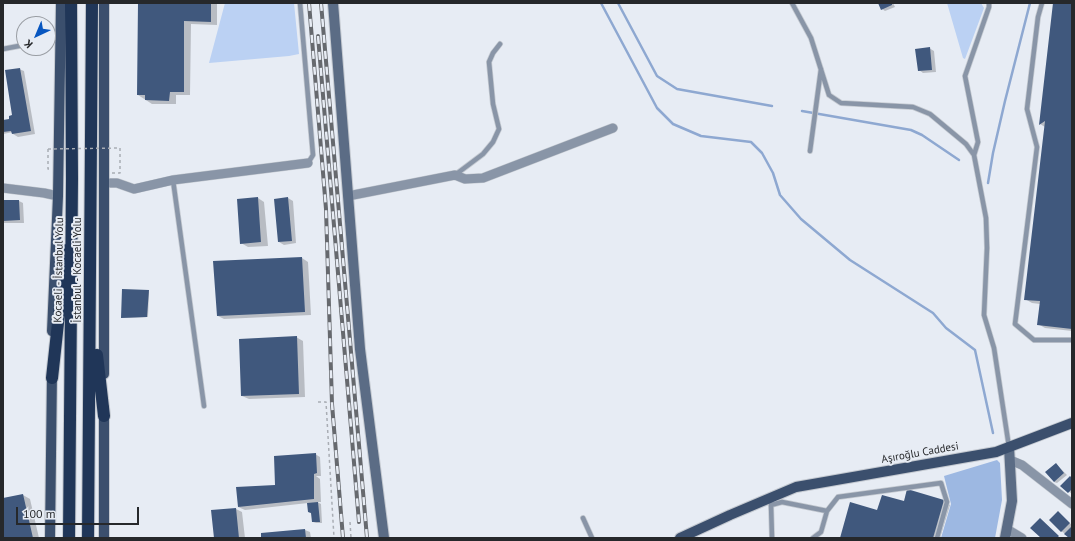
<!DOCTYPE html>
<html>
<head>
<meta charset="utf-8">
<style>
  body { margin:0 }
  #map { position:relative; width:1075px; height:541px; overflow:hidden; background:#e7ecf4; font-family:"PT Sans",sans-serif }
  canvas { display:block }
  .frame { position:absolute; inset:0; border:4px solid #26282b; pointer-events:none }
  .north { position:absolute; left:16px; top:16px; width:40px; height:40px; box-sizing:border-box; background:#e7ecf4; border:1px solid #9a9ea4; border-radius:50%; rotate:224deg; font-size:11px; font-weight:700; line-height:16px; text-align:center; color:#26282b }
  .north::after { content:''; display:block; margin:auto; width:14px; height:18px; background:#0756c0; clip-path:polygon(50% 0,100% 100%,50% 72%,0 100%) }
  .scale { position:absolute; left:16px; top:507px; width:123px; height:18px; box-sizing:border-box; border:2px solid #26282b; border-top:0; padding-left:5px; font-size:12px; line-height:14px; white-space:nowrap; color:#26282b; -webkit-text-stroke:3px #e7ecf4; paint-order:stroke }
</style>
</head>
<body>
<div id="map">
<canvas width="1075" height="541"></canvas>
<div class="frame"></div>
<div class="north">K</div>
<div class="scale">100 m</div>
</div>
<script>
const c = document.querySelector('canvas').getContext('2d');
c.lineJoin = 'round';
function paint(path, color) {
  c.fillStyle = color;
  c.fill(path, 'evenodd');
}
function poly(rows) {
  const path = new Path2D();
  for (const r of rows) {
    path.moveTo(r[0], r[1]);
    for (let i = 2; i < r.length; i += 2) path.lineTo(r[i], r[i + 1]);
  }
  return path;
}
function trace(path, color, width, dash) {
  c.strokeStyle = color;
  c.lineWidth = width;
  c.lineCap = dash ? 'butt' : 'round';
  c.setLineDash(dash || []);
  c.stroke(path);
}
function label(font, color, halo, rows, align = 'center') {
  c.font = font + ' "PT Sans",sans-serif';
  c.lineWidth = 4;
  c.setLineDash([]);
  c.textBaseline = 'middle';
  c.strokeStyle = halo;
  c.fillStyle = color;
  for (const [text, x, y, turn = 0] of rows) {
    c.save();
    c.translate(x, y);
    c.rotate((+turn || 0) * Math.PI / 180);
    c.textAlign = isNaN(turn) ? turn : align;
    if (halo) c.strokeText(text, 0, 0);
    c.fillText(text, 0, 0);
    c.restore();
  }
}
paint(poly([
  [225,3,294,3,299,54,289,56,209,63],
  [947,3,981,3,984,8,965,59,963,58]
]), '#bbd1f3');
paint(poly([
  [997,460,1000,463,1002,500,995,538,941,538,951,504,944,476]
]), '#9db8e2');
paint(poly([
  [139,3,217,3,217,25,191,24,190,95,176,95,176,104,152,104,138,95],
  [879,3,893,3,895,7,885,11,882,9],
  [1054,3,1072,3,1072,331,1045,328,1038,324,1040,304,1032,303,1025,299,1045,127,1040,124],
  [929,48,934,51,936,72,923,73,919,70],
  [19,69,24,71,35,134,18,137,13,134,13,132,3,134,3,121,9,120,13,116],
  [258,198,264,202,268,246,248,247,241,243],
  [288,198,293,201,296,243,284,245,279,242],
  [3,201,19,201,23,203,24,223,3,223],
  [302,258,308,262,311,315,224,319,218,316],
  [148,291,149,292,148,317,122,318],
  [296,337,303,341,305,397,249,399,242,396],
  [315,454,320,457,321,476,316,476,320,479,321,502,317,502,321,504,322,523,316,523,313,522,312,514,309,512,308,503,245,510,238,507,276,486],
  [1056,464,1067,475,1057,483,1054,482],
  [1072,479,1072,494,1062,486],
  [23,495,30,499,39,538,3,538,3,499],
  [943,501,950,505,940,538,841,538,878,511,904,503],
  [236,509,242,512,245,538,215,538],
  [1058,513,1072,525,1072,538,1061,531],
  [305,530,310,532,311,538,262,538,262,534]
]), '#0003');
trace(poly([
  [601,3,657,108,673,124,701,136,751,142,762,153,773,173,780,195,801,219,850,260,933,313,946,328,975,350,993,433],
  [618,3,657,76,677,89,772,106],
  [802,111,911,130,922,135,959,160],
  [988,183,993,153,1005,101,1030,3]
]), '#8ea8d1', 2.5);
paint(poly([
  [138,3,211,3,211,22,184,21,184,92,170,92,169,101,145,100,145,95,137,95],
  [878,3,892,3,892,5,881,10],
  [1053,3,1072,3,1072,329,1037,325,1040,301,1024,300,1045,121,1039,125],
  [930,47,932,70,918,71,915,49],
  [20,68,31,131,12,134,11,131,3,132,3,120,9,119,9,116,12,115,5,70],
  [258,197,261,242,240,244,237,199],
  [288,197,292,241,278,242,274,199],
  [3,200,19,200,20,220,3,221],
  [302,257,305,312,217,316,213,261],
  [122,289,149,290,147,317,121,318],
  [297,336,299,394,241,396,239,339],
  [316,453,317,473,314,474,314,499,238,507,236,487,275,485,274,456],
  [1056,463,1064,473,1054,482,1045,472],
  [1070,476,1072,478,1072,489,1068,493,1060,486],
  [907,489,944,500,933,538,840,538,850,502,877,510,882,495,904,501],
  [23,494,33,538,3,538,3,498],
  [318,502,320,522,312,522,311,513,308,512,307,503],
  [236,508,239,538,214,538,211,510],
  [1058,511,1070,523,1061,532,1049,520],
  [1040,518,1059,536,1057,538,1041,538,1030,528],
  [1072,526,1072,538,1069,538,1064,534],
  [305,529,306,538,261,538,261,533]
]), '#40587d');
const lane = poly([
  [300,3,313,155,308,163],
  [792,3,811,38,829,95,841,103,913,107,930,114,966,144,974,155],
  [989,3,989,7,965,76,978,142,974,155,986,218,987,248,984,315,994,348,1009,447],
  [1042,3,1038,17,1027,109,1037,147,1015,324,1034,340,1072,340],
  [48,40,60,38],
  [3,49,24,45],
  [810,151,821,69],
  [455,175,483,154,493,142,499,129,493,104,489,62,493,53,500,44],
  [173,180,204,406],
  [771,504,772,538],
  [771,505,782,502,827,511,821,532,813,538],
  [827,511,838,497,941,483,947,502,937,538],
  [583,518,592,538]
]);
const street = poly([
  [104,183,117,183,134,189,173,180,308,163],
  [3,188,44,193,58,196],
  [348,196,455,175,465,179,483,178,613,128],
  [1010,460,1022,465,1072,504],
  [1007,529,1022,538]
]);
const secondary = poly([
  [333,3,360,349,384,538],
  [1005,538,1012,501,1009,447]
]);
const primary = poly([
  [52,331,58,196,61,3],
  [104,374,104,3],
  [50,538,52,371],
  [104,538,104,408],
  [680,538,730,515,796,487,996,452,1072,423]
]);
const highway = poly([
  [97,355,104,416],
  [52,378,66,250],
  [69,538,72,179,71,3],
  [88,538,92,3]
]);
trace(lane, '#c4c9d0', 6);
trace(street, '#c4c9d0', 10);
trace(secondary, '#c4c9d0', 12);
trace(primary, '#c4c9d0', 12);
trace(highway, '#c4c9d0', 14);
trace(poly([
  [48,149,48,169,50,169],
  [112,173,120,173,120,148],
  [318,402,326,402,334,538],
  [350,522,351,538]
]), '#a9adb4', 1.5, [3, 3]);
trace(lane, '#8995a7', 4.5);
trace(street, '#8995a7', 9);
trace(secondary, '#5b6c85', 10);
trace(primary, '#3b4f6d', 10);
trace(highway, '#203658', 12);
const rail = poly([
  [309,3,326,209,332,404,343,538],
  [321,3,367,538],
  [318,36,359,522]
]);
trace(rail, '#66696e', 4);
trace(rail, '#e7ecf4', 2.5, [8]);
trace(poly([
  [48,149,120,148]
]), '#a9adb4', 1.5, [3, 3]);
label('11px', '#26282b', '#e7ecf4', [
  ["Kocaeli - İstanbul Yolu",59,270,-89],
  ["İstanbul - Kocaeli Yolu",78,270,-90],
  ["Aşıroğlu Caddesi",920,453,-10]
]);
</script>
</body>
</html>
